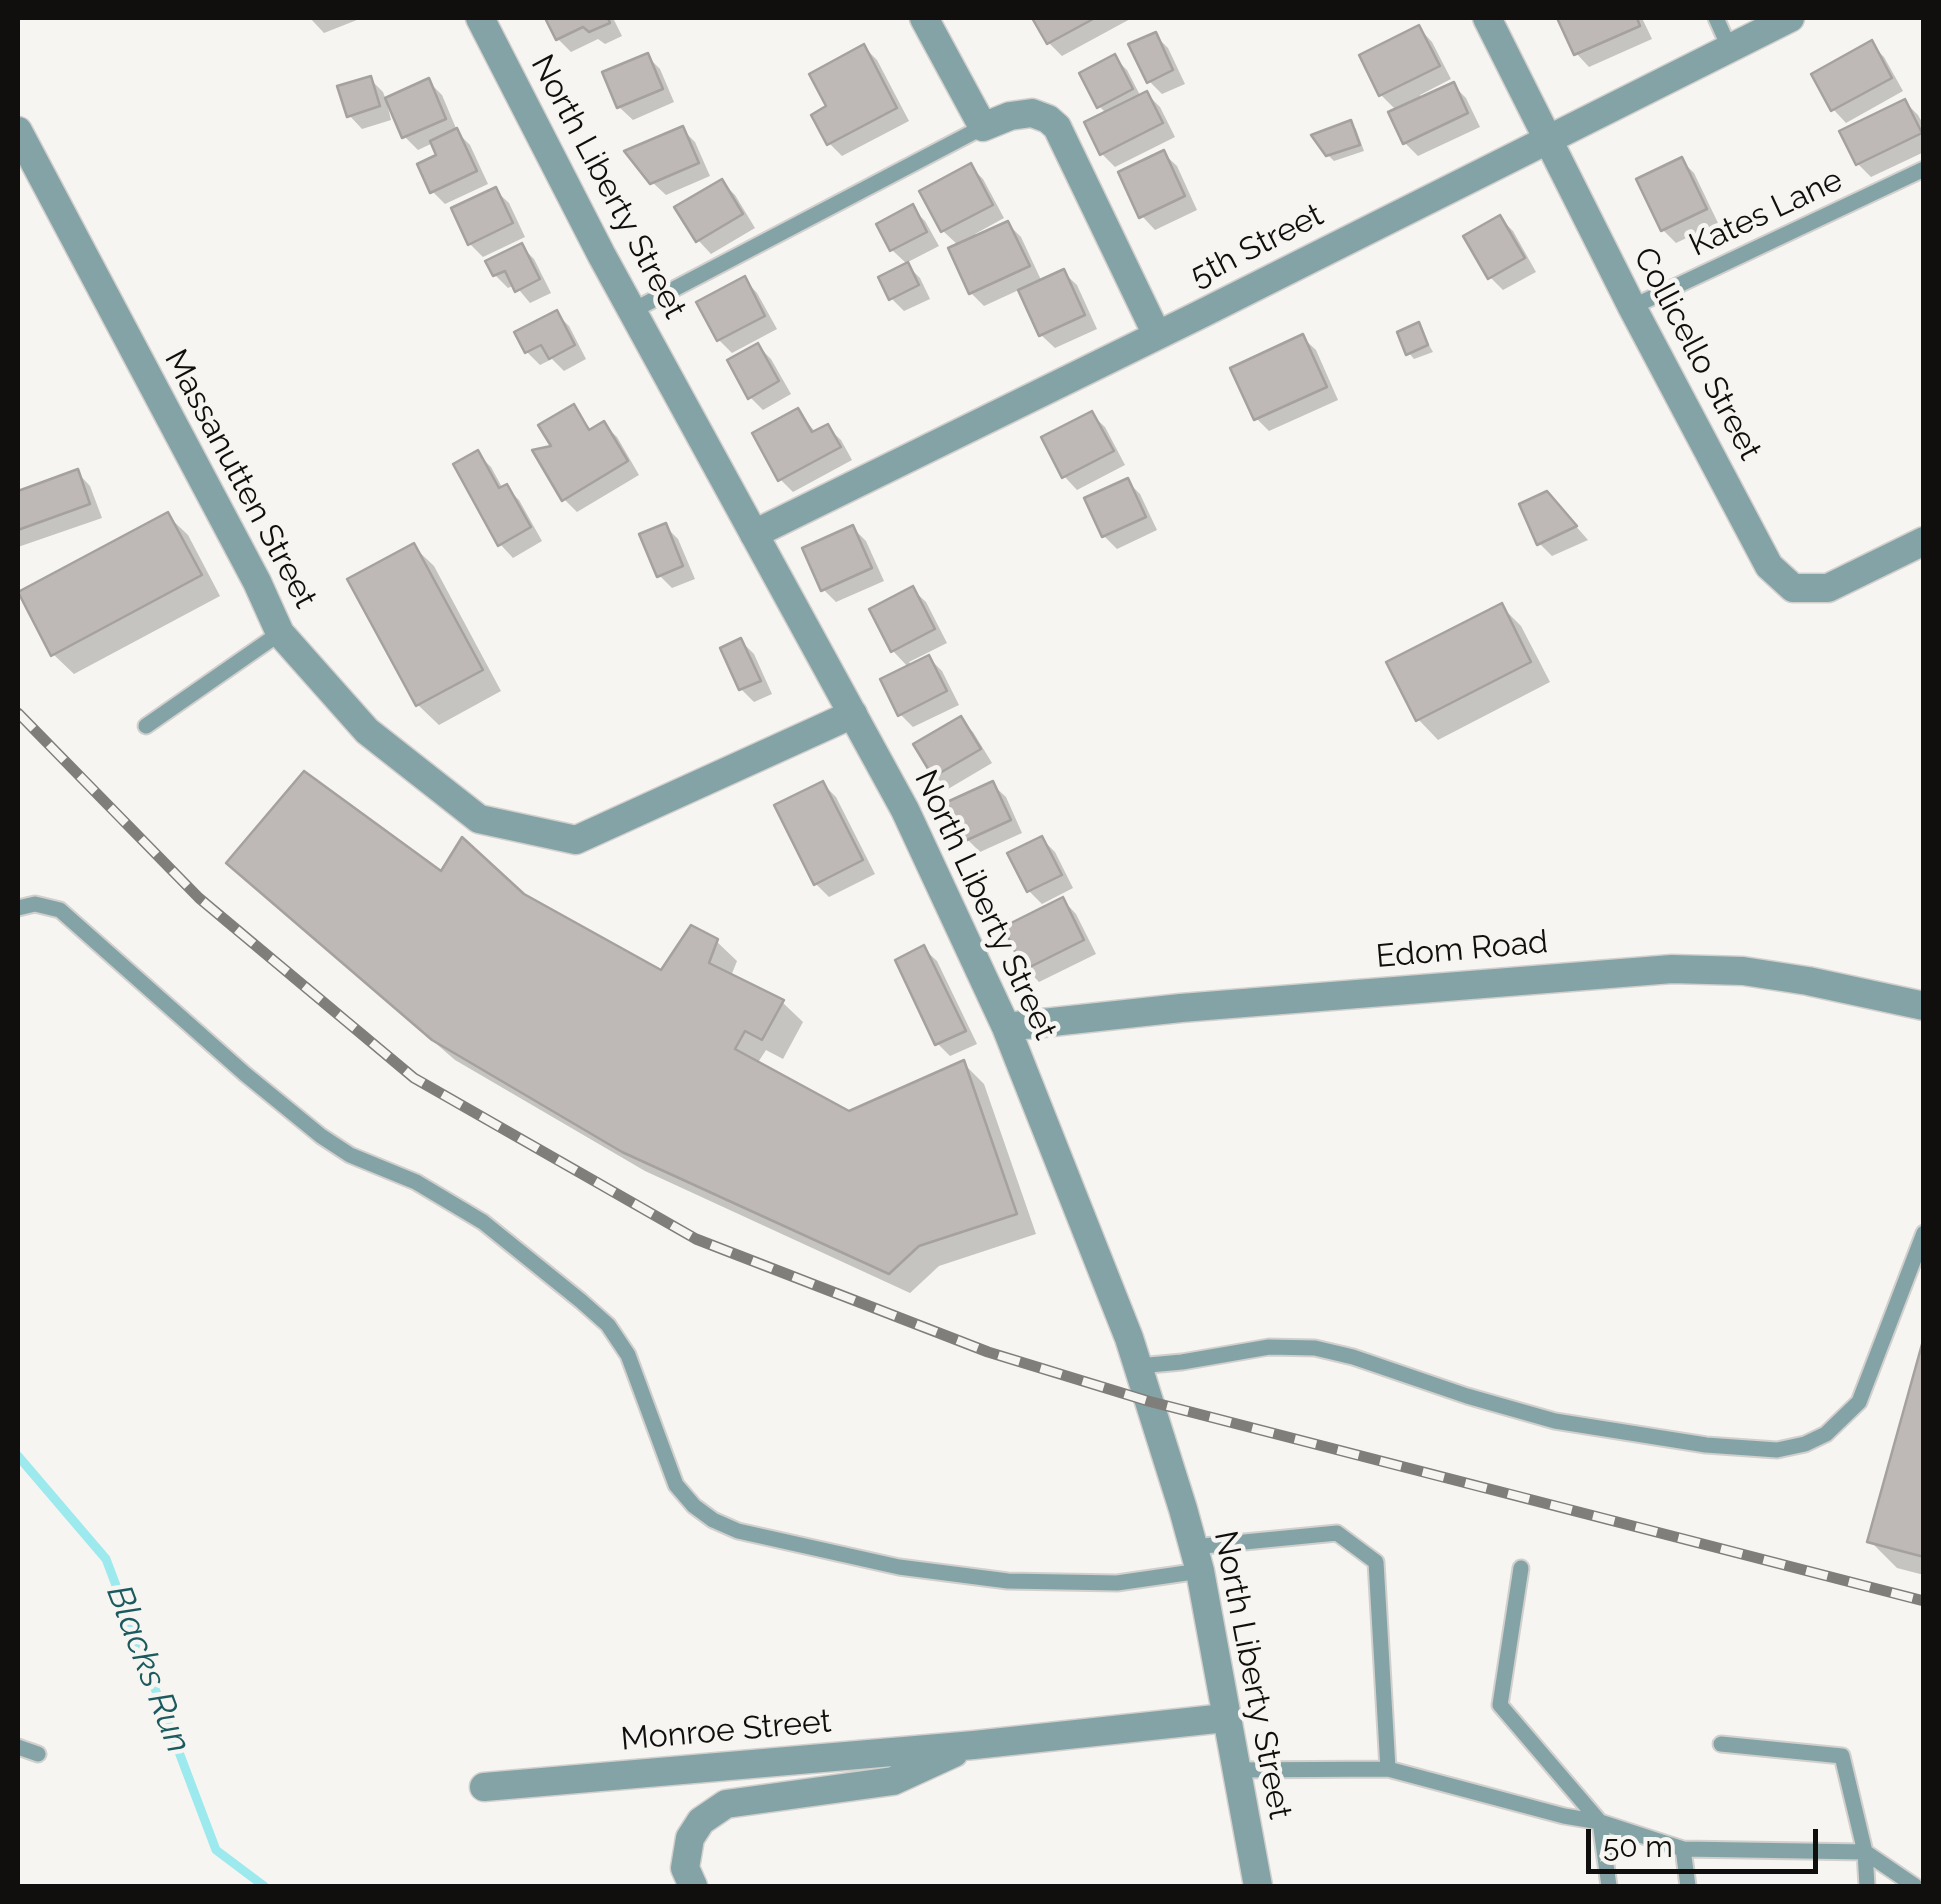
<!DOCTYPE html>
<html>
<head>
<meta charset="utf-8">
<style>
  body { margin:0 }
  #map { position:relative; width:1941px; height:1904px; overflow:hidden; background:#f7f5f1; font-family:Raleway,sans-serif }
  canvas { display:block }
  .frame { position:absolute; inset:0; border:20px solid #100f0e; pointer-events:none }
  .scale { position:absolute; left:1586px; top:1829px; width:232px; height:45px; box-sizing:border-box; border:5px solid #100f0e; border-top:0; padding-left:12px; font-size:30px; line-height:35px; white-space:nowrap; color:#100f0e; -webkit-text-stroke:8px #f7f5f1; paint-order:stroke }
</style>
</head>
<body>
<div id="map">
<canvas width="1941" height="1904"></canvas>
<div class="frame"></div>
<div class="scale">50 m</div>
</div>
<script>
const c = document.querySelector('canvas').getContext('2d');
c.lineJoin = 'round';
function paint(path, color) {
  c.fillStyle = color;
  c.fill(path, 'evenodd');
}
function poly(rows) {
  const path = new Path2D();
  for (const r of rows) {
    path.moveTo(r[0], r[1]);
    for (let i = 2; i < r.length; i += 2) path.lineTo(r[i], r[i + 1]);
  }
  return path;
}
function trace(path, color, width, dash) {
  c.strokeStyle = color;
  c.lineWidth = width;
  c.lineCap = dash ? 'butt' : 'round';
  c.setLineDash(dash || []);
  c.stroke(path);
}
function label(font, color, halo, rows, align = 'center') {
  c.font = font + ' Raleway,sans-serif';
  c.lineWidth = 9;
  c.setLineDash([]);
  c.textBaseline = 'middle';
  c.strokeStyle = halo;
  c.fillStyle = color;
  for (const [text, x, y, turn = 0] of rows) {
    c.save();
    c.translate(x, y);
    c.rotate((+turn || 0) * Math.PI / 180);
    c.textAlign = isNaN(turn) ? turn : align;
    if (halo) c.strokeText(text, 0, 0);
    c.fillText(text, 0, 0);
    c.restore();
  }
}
paint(poly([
  [310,18,362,18,324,33],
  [548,18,613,18,622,36,605,44,598,39,571,52,558,39],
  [1035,18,1132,18,1062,56,1049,43],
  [1560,18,1642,18,1652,39,1589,67,1576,53],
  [1419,28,1432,42,1451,79,1420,95,1422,99,1453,85,1466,98,1480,127,1418,156,1405,143,1397,111,1381,95],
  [1155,35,1168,48,1185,84,1162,94,1149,81],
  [1871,44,1884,57,1903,91,1846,123,1833,109],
  [864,47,877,60,909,121,842,156,829,143,829,107],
  [647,56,660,69,674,102,633,120,619,107],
  [1114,57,1127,70,1141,97,1147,94,1160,107,1175,137,1115,167,1102,154,1107,114,1099,106],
  [370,79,383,92,386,100,428,81,442,95,458,133,470,145,488,184,445,204,432,191,439,156,433,143,418,150,404,136,390,103,387,104,391,120,362,129,349,115],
  [1905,102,1918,115,1924,126,1924,152,1871,177,1858,164],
  [1350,123,1356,129,1364,151,1334,161,1328,155],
  [682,129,695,142,710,176,666,195,652,182],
  [1163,153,1177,166,1197,210,1155,230,1142,216],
  [1681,160,1694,173,1718,223,1676,243,1663,230],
  [970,166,983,179,1004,218,975,234,977,238,1008,224,1021,237,1042,282,1063,272,1077,285,1097,329,1055,348,1041,335,1021,289,984,306,971,293,959,246,943,231,922,192],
  [722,182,735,195,755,228,711,254,698,240],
  [495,190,509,203,525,237,483,257,470,244],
  [912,208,925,221,939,246,906,263,892,250,879,225],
  [1500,218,1513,231,1536,272,1503,290,1490,277],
  [521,246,534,259,551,293,530,303,515,285,508,288,495,275],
  [907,265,920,278,930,299,904,311,891,298],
  [744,279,757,293,777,329,732,353,719,340],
  [556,313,569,326,586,359,564,371,552,359,540,365,527,352,518,333],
  [1418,325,1433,352,1414,359,1409,353],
  [1302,337,1316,350,1338,400,1269,431,1256,418],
  [758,346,771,359,791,394,763,410,750,397],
  [573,407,592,431,603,424,617,437,639,475,577,512,564,499,555,448],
  [798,411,816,433,827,427,841,440,852,460,793,492,780,479],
  [1091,414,1105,427,1125,465,1077,490,1064,476],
  [478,454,491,467,503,489,506,487,519,500,542,541,513,558,500,544],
  [77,472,90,486,102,518,18,547,18,493],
  [1127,481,1140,494,1157,530,1117,549,1104,536],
  [1560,508,1588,540,1552,556,1539,543],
  [167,515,188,535,220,596,74,674,53,654],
  [665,526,678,539,695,579,672,588,659,575],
  [853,528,866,541,884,581,836,602,823,589],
  [413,546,434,566,501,691,439,725,418,705],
  [912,589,926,602,947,643,909,662,912,666,929,658,942,671,959,705,913,727,900,714,909,668,893,651],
  [1501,606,1521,626,1550,682,1438,740,1418,719],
  [741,641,754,654,772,694,754,702,741,689],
  [960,719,973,732,992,763,948,789,935,776],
  [823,784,836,797,875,874,829,897,816,884],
  [992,784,1006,797,1022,833,980,852,967,839],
  [1042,839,1055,852,1073,888,1042,904,1029,891],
  [442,875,522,896,662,973,716,941,737,961,731,976,782,1002,803,1022,783,1059,766,1050,757,1064,849,1113,963,1063,984,1084,1036,1234,939,1266,910,1293,645,1171,455,1060,250,883],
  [1063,900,1076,914,1096,954,1039,982,1026,968],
  [923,948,937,961,977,1044,950,1056,937,1043],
  [1924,1346,1924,1575,1897,1568,1870,1541]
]), '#0003');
trace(poly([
  [18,1456,106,1559,216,1850,264,1886]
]), '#9ce9ee', 9);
const building = poly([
  [545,18,608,18,610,23,589,32,583,27,556,40,545,18],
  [1032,18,1095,18,1047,44,1032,18],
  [1557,18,1637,18,1640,26,1574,55,1557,18],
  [1419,25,1440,66,1379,96,1359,55,1419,25],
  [1156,32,1173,70,1147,83,1128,44,1156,32],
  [1872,40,1892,78,1831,111,1811,74,1872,40],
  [864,44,897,108,827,145,811,115,826,106,809,74,864,44],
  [648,53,663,89,617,108,602,72,648,53],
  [1115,54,1133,89,1097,108,1079,73,1115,54],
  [371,76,380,106,347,117,337,86,371,76],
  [429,78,446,119,402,138,385,98,429,78],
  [1454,82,1468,113,1403,144,1388,112,1454,82],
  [1147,91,1163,123,1100,155,1084,122,1147,91],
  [1905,99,1922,133,1856,165,1839,131,1905,99],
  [1351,120,1360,145,1326,156,1311,135,1351,120],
  [683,126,699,163,650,184,624,151,683,126],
  [457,128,477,171,430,193,417,164,436,155,430,141,457,128],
  [1164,150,1185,196,1139,218,1118,172,1164,150],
  [1682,157,1707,209,1661,231,1636,179,1682,157],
  [971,163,993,205,941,232,919,191,971,163],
  [722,179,743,214,696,242,674,207,722,179],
  [496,187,513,223,468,245,451,208,496,187],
  [913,204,927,232,890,251,876,224,913,204],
  [1500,215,1525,258,1488,279,1463,236,1500,215],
  [1008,221,1030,266,969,294,948,248,1008,221],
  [522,243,540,279,515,292,505,271,493,276,485,261,522,243],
  [908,262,919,285,889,300,878,277,908,262],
  [1064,269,1085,315,1039,336,1018,290,1064,269],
  [745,276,765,316,717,341,696,302,745,276],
  [557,310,575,345,549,359,541,345,525,353,514,332,557,310],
  [1419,322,1428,345,1406,355,1397,332,1419,322],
  [1303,334,1327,387,1254,420,1230,368,1303,334],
  [758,343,779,381,748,399,727,360,758,343],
  [574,404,589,430,604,421,628,461,562,501,532,450,551,446,538,425,574,404],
  [798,408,812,432,828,424,841,447,778,481,752,433,798,408],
  [1092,411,1114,451,1062,478,1041,437,1092,411],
  [478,450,499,488,507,484,531,527,498,546,453,464,478,450],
  [78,469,90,504,18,530,18,491,78,469],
  [1128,478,1146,517,1102,537,1084,498,1128,478],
  [1547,491,1577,526,1537,545,1519,504,1547,491],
  [168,512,202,575,51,656,18,592,168,512],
  [666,523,683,566,657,577,639,534,666,523],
  [853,525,872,568,821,591,802,548,853,525],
  [414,543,483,670,416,706,347,579,414,543],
  [913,586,935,629,891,652,869,609,913,586],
  [1502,603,1531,662,1416,721,1386,662,1502,603],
  [741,638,761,681,739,690,720,648,741,638],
  [929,655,947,691,898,716,880,679,929,655],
  [961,716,981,749,933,777,913,744,961,716],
  [304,771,441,871,462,837,524,894,661,970,691,925,718,939,709,963,784,1000,762,1040,745,1031,735,1049,849,1111,964,1060,1017,1214,919,1246,889,1274,622,1152,432,1040,226,863,304,771],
  [823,781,863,860,814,885,774,805,823,781],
  [993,781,1011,820,965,841,947,802,993,781],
  [1042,836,1062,875,1027,892,1007,853,1042,836],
  [1063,897,1084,940,1024,970,1003,927,1063,897],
  [924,945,966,1031,935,1045,895,960,924,945],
  [1924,1337,1924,1557,1867,1542,1924,1337]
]);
paint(building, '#beb9b7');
trace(building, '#a5a19f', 2.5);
const service = poly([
  [1716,18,1729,47],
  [1632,307,1924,169],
  [632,311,983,127],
  [146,726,280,633],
  [18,908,35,904,60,910,245,1074,321,1136,350,1155,416,1182,483,1222,581,1301,608,1325,628,1355,676,1485,694,1506,713,1520,738,1531,899,1567,1008,1581,1117,1583,1200,1571],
  [1138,1366,1182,1362,1269,1347,1315,1348,1353,1357,1467,1396,1555,1421,1706,1445,1777,1450,1805,1444,1826,1434,1859,1402,1924,1233],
  [1193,1547,1337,1533,1376,1562,1388,1769],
  [1521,1568,1500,1705,1600,1822,1609,1886],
  [1721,1744,1842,1756,1865,1852,1867,1886],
  [18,1747,38,1754],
  [1236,1770,1388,1769,1564,1816,1600,1822,1683,1849,1865,1852,1915,1886],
  [1683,1849,1688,1886]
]);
const minor = poly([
  [924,18,983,127,1010,116,1032,113,1048,119,1057,127,1157,335],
  [1487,18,1632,307,1769,566,1793,588,1828,588,1924,541],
  [18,131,257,582,280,633,367,731,479,819,576,840,853,714],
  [754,534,1201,314,1790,18],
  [484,1787,974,1745,1225,1718],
  [693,1886,685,1868,690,1838,701,1821,726,1804,893,1781,954,1753]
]);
const tertiary = poly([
  [480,18,601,254,905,810,1006,1027,1129,1338,1183,1509,1200,1571,1258,1886],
  [1006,1027,1181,1008,1672,969,1743,971,1808,981,1924,1006]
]);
trace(service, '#d2d0cd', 19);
trace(minor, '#d2d0cd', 31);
trace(tertiary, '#d2d0cd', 31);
trace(service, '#84a3a6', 15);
trace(minor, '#84a3a6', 28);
trace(tertiary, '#84a3a6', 28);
const rail = poly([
  [18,713,199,898,414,1078,696,1239,988,1352,1148,1401,1924,1601]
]);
trace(rail, '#7f7e7b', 11);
trace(rail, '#f7f5f1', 8, [22]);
label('32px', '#100f0e', '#f7f5f1', [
  ["North Liberty Street",608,187,62],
  ["Kates Lane",1766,213,-25],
  ["5th Street",1257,246,-27],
  ["Collicello Street",1697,354,62],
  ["Massanutten Street",240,479,62],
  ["North Liberty Street",985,905,65],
  ["Edom Road",1462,950,-5],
  ["North Liberty Street",1252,1675,79],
  ["Monroe Street",726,1731,-5]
]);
label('italic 35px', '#1b5b5f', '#f7f5f1', [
  ["Blacks Run",148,1669,69]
]);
</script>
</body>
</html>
